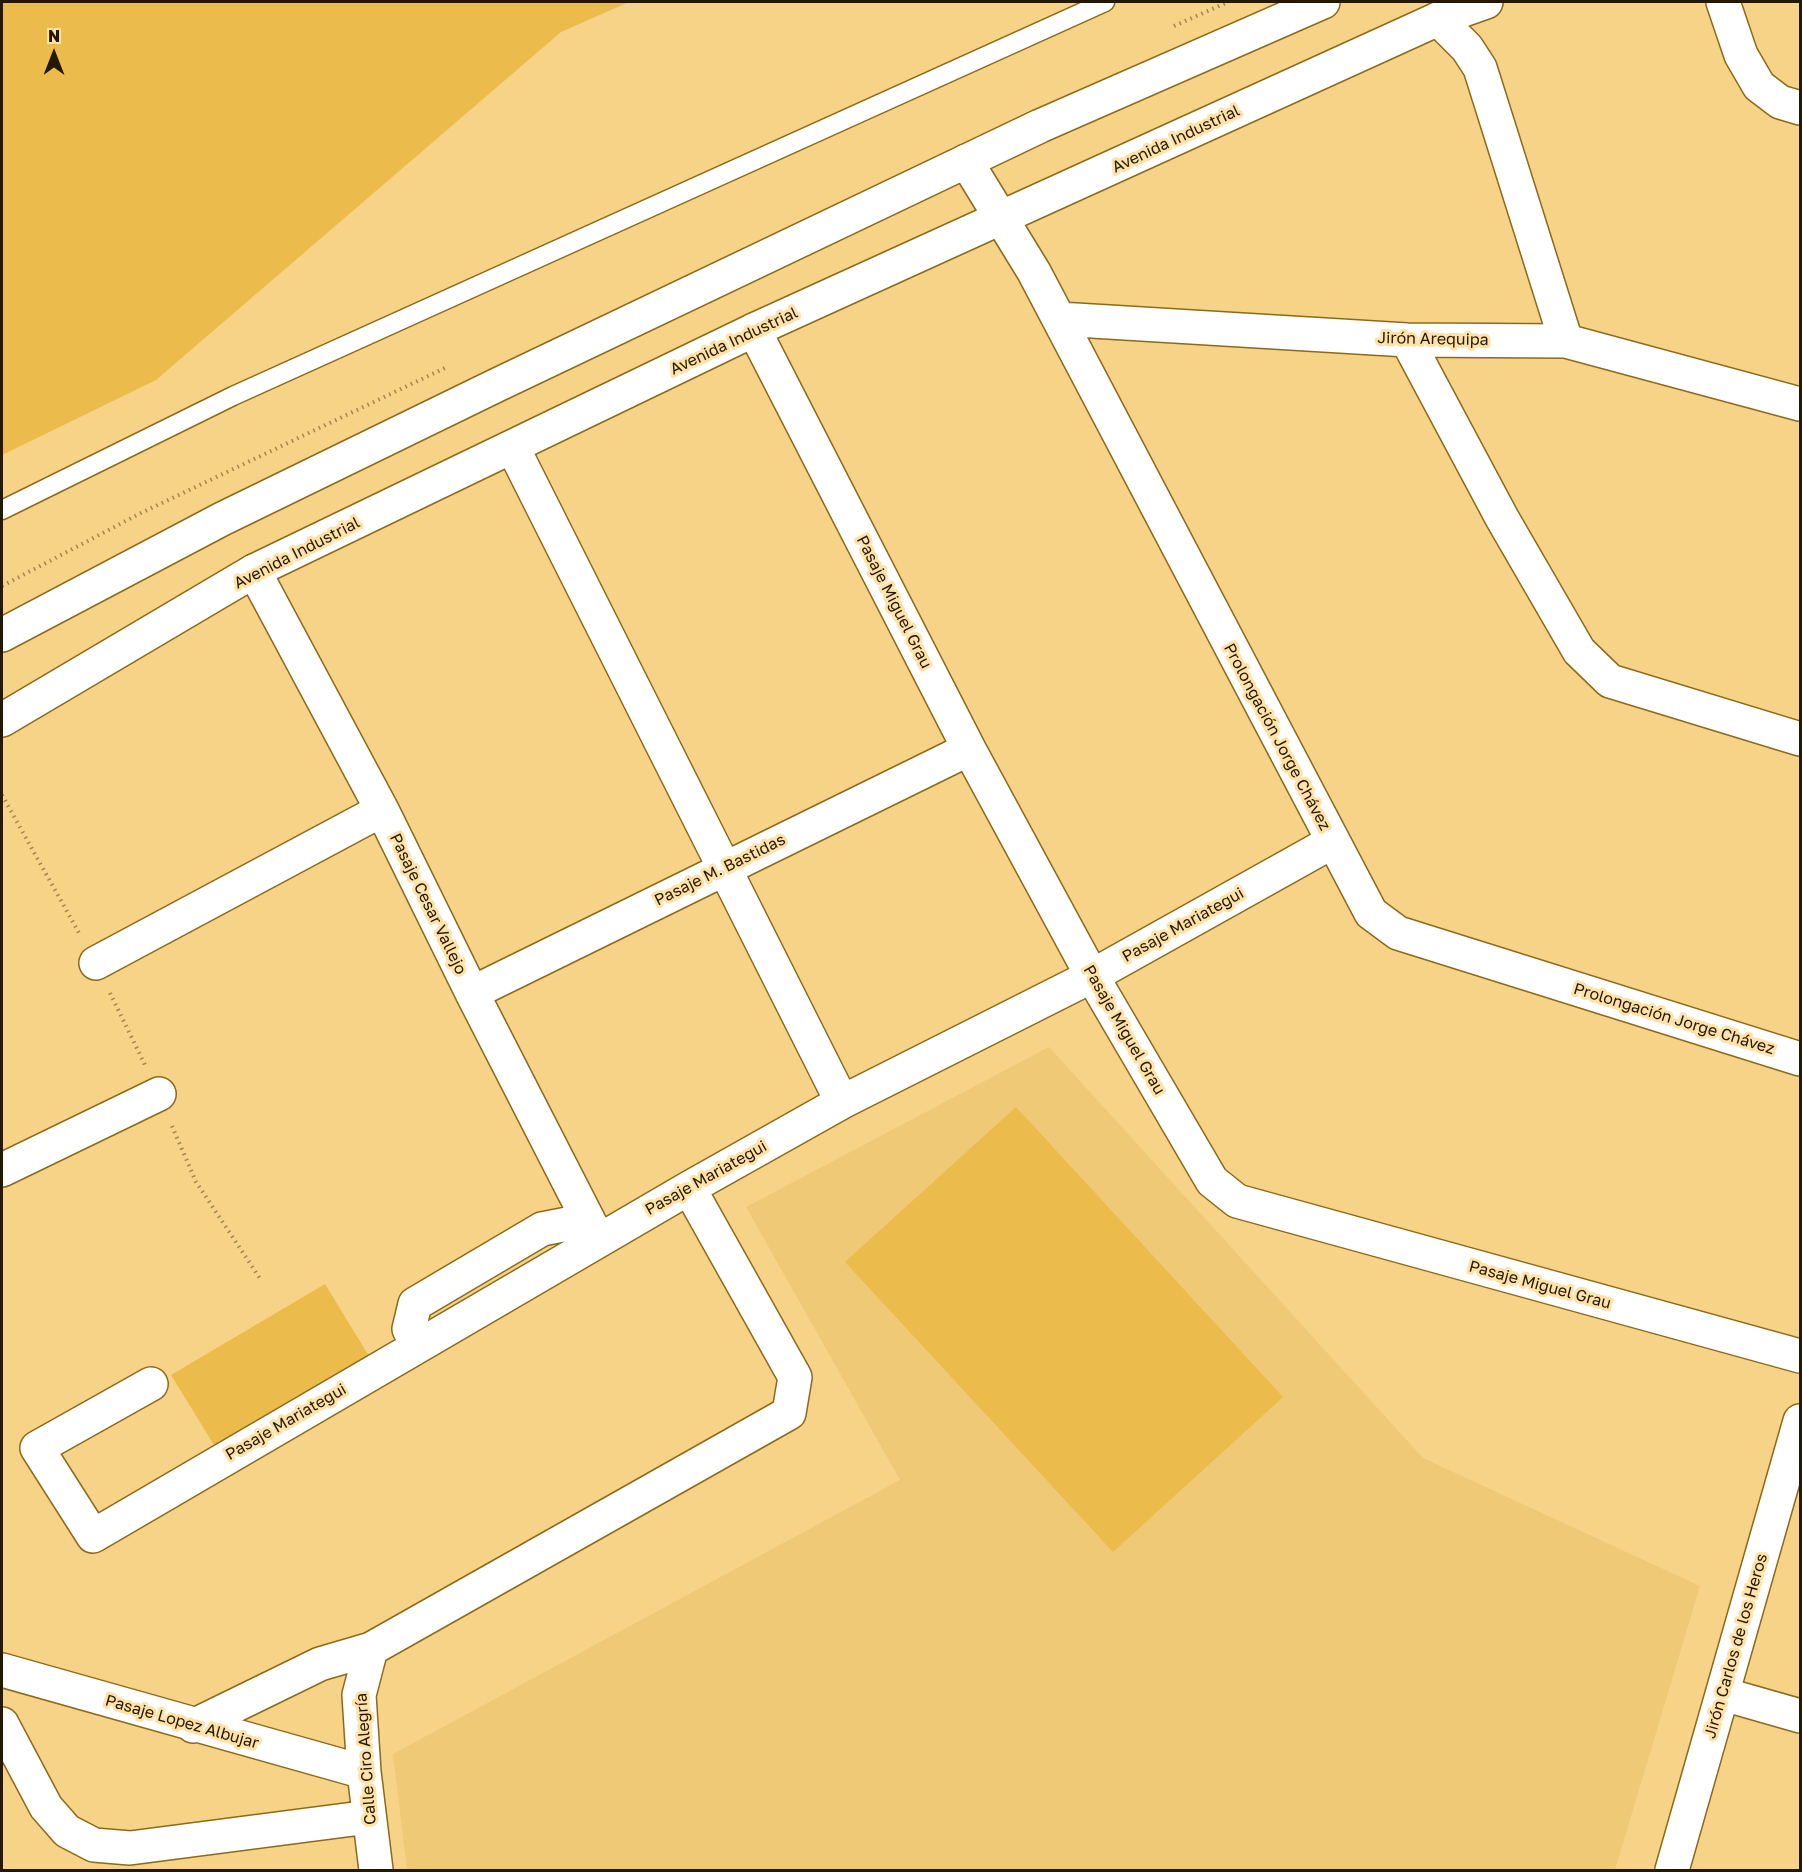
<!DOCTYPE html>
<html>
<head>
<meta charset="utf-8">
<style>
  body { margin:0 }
  #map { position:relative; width:1802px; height:1872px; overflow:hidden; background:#f7d388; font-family:"Golos Text",sans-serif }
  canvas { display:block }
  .frame { position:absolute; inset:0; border:3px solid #251800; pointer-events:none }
  .north { position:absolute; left:24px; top:24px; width:60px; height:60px; -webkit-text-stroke:4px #fee2a7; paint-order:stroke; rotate:0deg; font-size:16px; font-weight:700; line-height:24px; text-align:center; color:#251800 }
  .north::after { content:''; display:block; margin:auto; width:21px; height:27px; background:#251800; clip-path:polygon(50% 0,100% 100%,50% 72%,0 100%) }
</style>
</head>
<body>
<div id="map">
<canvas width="1802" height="1872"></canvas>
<div class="frame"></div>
<div class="north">N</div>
</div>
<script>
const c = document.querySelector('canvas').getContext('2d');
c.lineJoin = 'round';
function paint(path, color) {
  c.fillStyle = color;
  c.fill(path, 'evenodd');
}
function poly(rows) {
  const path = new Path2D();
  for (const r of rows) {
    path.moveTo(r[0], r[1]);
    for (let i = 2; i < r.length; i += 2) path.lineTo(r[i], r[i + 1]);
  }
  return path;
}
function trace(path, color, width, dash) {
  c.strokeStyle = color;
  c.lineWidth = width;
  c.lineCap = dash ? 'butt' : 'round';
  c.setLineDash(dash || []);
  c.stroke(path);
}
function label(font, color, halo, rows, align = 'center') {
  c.font = font + ' "Golos Text",sans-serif';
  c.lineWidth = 6;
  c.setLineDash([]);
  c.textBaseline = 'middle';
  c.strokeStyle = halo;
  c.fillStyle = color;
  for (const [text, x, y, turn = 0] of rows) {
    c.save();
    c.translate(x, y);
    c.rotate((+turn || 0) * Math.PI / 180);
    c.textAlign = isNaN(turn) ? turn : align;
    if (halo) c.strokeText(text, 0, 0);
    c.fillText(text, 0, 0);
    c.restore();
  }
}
paint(poly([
  [1049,1047,1423,1458,1700,1586,1615,1870,407,1870,393,1754,900,1480,746,1207]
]), '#f0c976');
paint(poly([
  [2,2,629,2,561,32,156,380,2,455],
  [1016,1107,1283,1397,1113,1552,845,1262],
  [325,1284,375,1366,222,1458,171,1375]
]), '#ebbb4b');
const lane = poly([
  [2,510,233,396,1105,2]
]);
const street = poly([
  [1723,2,1741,55,1759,86,1780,102,1800,108],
  [1438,19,1467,48,1480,68,1566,341],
  [966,161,1034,272,1371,913,1398,933,1800,1059],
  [1059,319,1407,340,1566,341,1800,404],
  [754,330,969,749,1092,976,1212,1181,1237,1201,1800,1356],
  [1407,340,1502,518,1579,651,1610,681,1800,739],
  [513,448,842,1102],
  [254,571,382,810,472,993,598,1239],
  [96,963,382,810],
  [472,993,969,749],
  [2,1170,159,1094],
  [417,1345,409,1329,415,1304,542,1229,588,1220],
  [151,1384,37,1448,93,1536,689,1188,842,1102,1092,976,1332,842],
  [371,1649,359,1695,364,1772,376,1870],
  [2,1670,364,1772],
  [1723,1694,1800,1716],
  [2,1724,46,1807,67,1831,94,1845,130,1848,369,1817],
  [193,1726,320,1664,371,1649,789,1413,795,1377,689,1188],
  [1672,1870,1800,1421]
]);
const primary = poly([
  [2,635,222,519,495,386,1040,126,1323,2],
  [2,720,254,571,754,330,1438,19,1486,2]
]);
trace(lane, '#8b6a1a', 21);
trace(street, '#8b6a1a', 36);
trace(primary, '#8b6a1a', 36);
trace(poly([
  [1174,26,1228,2],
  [2,586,141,513,447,367],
  [2,795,79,933],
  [110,993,145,1065],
  [172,1126,196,1182,261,1280]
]), '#a18650', 4, [1.5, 4.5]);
trace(lane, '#fff', 18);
trace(street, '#fff', 33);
trace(primary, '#fff', 33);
label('16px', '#251800', '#fee2a7', [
  ["Avenida Industrial",1176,139,-25],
  ["Jirón Arequipa",1433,339,1],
  ["Avenida Industrial",734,341,-25],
  ["Avenida Industrial",297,553,-27],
  ["Pasaje Miguel Grau",894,602,63],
  ["Prolongación Jorge Chávez",1277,737,62],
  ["Pasaje M. Bastidas",720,870,-26],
  ["Pasaje Cesar Vallejo",428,904,64],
  ["Pasaje Mariategui",1183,925,-29],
  ["Prolongación Jorge Chávez",1674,1019,17],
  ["Pasaje Miguel Grau",1124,1030,60],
  ["Pasaje Mariategui",706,1178,-29],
  ["Pasaje Miguel Grau",1540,1285,15],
  ["Pasaje Mariategui",286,1422,-30],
  ["Jirón Carlos de los Heros",1736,1646,-74],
  ["Pasaje Lopez Albujar",182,1722,16],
  ["Calle Ciro Alegría",366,1759,-94]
]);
</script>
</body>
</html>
